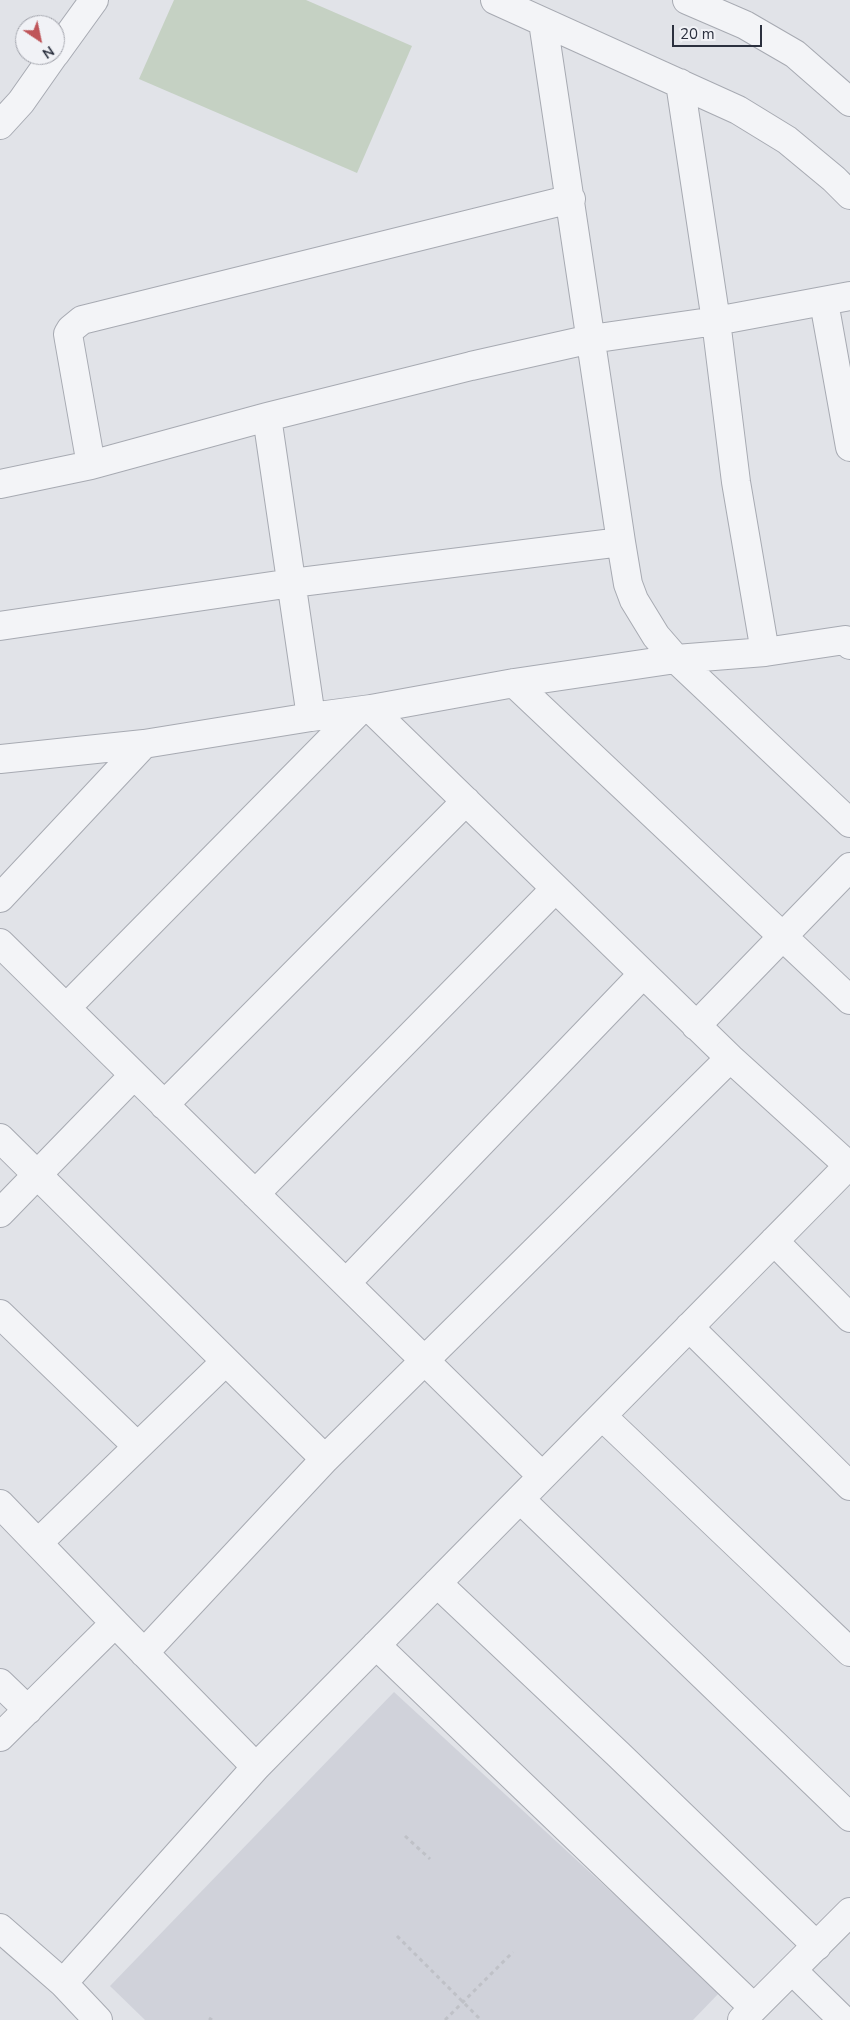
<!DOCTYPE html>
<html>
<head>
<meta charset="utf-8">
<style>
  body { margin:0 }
  #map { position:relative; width:850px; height:2020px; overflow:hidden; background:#e1e3e8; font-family:"Nunito Sans",sans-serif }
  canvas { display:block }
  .north { position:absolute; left:15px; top:15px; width:50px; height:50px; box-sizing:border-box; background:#f1f2f6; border:1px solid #a2a4ac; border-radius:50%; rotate:146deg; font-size:14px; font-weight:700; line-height:20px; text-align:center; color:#2b303e }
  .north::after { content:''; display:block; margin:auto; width:18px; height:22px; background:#bf5559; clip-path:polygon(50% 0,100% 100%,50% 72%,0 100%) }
  .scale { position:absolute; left:672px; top:25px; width:90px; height:22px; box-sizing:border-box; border:2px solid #2b303e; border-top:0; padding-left:6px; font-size:15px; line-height:18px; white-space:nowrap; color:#2b303e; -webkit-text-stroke:4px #f1f2f6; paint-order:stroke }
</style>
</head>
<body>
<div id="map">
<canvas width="850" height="2020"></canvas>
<div class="north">N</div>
<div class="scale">20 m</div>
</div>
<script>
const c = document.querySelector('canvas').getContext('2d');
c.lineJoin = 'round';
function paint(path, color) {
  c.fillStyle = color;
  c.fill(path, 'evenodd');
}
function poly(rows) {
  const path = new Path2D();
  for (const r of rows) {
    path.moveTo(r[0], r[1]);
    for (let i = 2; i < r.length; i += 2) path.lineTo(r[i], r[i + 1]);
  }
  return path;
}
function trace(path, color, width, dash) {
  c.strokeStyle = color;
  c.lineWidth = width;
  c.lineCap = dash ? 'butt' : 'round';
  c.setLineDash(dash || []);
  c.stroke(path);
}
paint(poly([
  [394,1692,720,1992,693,2020,145,2020,110,1986]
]), '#d0d2da');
paint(poly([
  [174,0,306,0,412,46,357,173,139,79]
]), '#c5d1c3');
const minor = poly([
  [495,0,738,110,787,140,834,179,850,195],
  [687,0,745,25,795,54,850,102],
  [543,22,621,542,628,584,634,600,656,636,676,659,850,823],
  [55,54,94,0],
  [0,125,21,102,54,55],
  [824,302,850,447],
  [267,417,311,717],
  [91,465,69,340,68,334,71,329,82,320,571,199],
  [0,484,91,465,267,417,471,366,591,339,716,321,850,296],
  [0,626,292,583,621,542],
  [765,652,845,640,850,645],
  [514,683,850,1000],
  [371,709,514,683,676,659,765,652,736,482,716,321,680,83],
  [0,759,144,744,311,717,371,709,730,1058],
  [0,898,144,744],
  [0,943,542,1476],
  [66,1008,358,712],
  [696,1026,850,867],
  [164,1105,466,801],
  [0,1138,325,1459],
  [255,1194,555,889],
  [0,1213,134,1075],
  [774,1241,850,1318],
  [346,1283,643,974],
  [0,1314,137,1446],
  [689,1327,850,1486],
  [602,1416,850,1652],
  [520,1499,850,1817],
  [0,1504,115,1623],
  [38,1543,225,1362],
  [437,1583,619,1755,817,1946],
  [376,1645,754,2008],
  [144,1653,325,1459,730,1058,850,1167],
  [0,1683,28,1710],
  [0,1737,115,1623,256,1767],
  [0,1928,63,1983,98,2020],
  [792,1970,843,2020],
  [63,1983,256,1767,850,1164],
  [742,2020,850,1912]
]);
trace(minor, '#a7aab2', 30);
trace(poly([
  [405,1836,430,1859],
  [397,1936,481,2020],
  [209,2018,212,2020],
  [445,2020,513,1952]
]), '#bfc1c7', 3, [4, 4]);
trace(minor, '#f3f4f7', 28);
</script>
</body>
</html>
